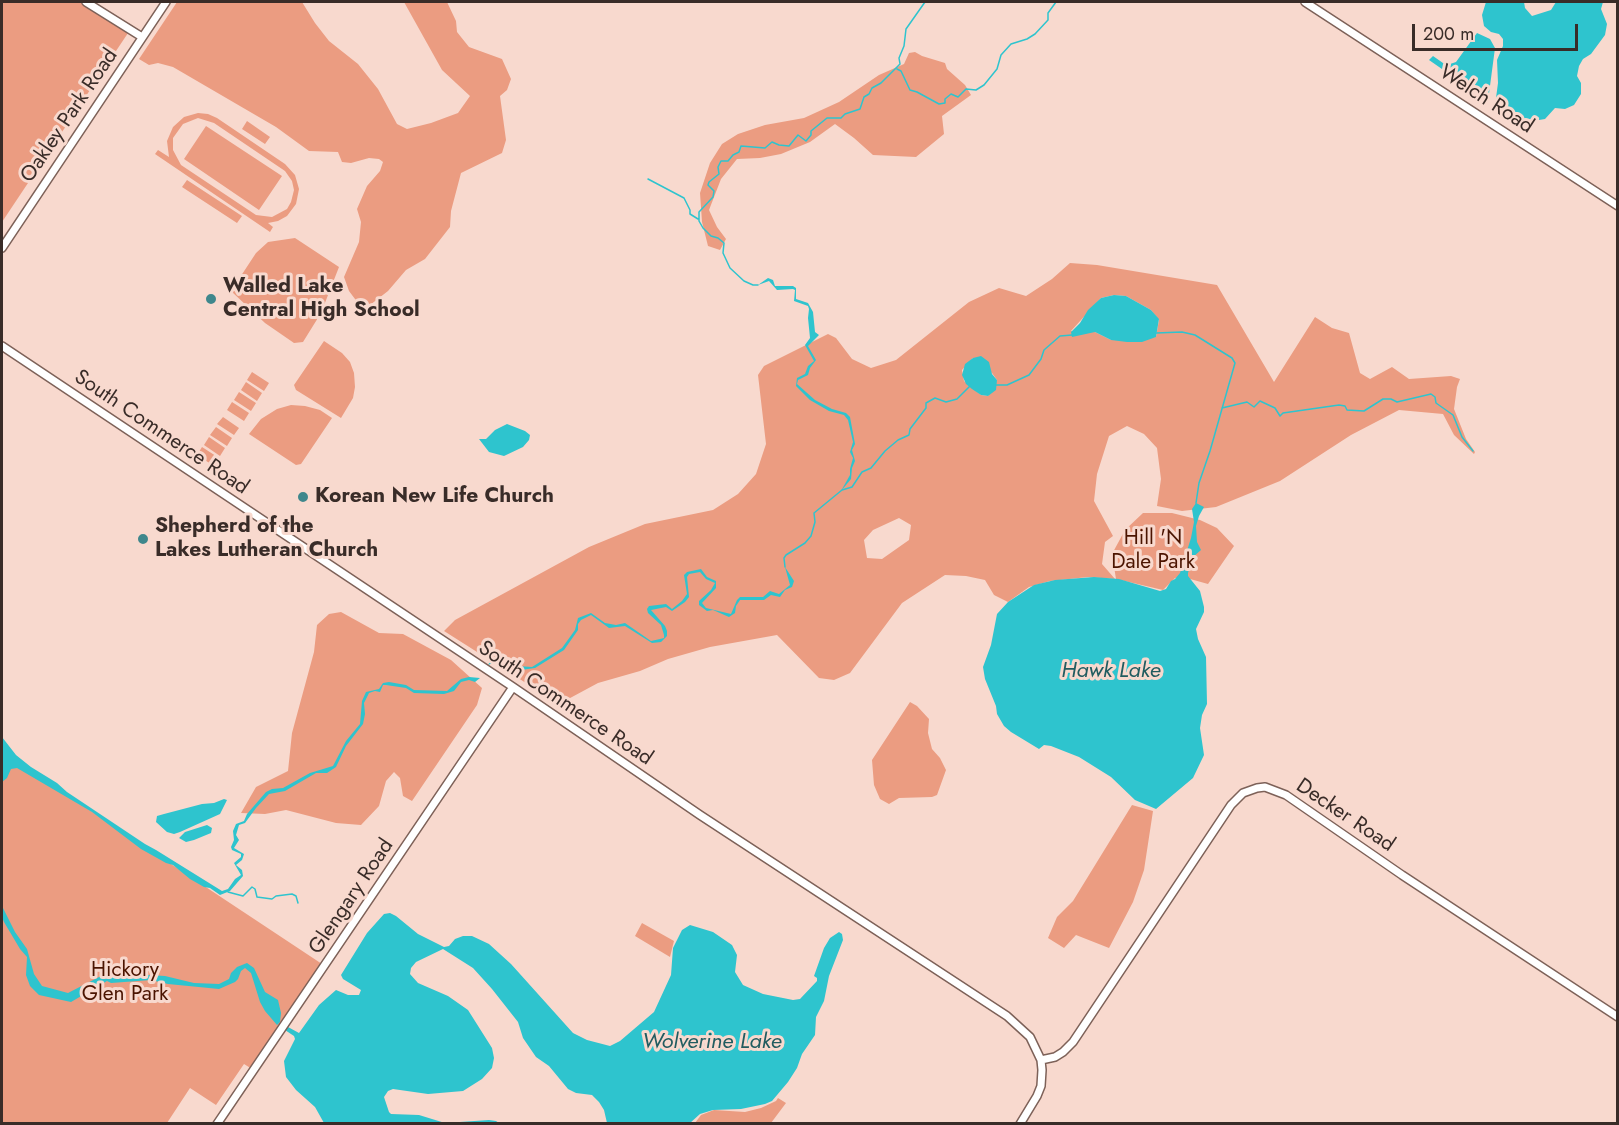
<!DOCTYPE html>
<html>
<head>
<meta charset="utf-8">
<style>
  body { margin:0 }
  #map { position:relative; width:1619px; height:1125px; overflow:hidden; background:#f8d9ce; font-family:Jost,sans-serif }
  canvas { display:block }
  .frame { position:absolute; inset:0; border:3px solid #392c28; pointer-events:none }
  .scale { position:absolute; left:1412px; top:24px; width:166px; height:27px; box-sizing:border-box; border:3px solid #392c28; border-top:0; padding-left:8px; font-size:18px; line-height:21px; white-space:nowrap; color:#392c28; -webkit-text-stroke:4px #f8d9ce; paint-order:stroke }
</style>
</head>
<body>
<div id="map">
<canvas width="1619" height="1125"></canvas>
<div class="frame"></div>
<div class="scale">200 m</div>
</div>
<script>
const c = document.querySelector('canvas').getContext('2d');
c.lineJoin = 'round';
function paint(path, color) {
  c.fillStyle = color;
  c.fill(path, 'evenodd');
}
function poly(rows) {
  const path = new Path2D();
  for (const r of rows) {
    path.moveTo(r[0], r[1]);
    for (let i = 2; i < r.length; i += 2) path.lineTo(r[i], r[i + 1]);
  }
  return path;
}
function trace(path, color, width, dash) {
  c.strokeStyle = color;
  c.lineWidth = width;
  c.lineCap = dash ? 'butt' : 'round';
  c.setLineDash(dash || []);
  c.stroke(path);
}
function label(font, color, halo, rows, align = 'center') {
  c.font = font + ' Jost,sans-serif';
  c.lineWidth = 6;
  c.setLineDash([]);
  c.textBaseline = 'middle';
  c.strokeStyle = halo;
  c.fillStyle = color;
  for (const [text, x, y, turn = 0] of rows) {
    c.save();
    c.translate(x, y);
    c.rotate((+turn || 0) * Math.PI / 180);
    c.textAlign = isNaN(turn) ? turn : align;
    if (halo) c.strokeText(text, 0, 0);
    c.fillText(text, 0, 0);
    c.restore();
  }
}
paint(poly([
  [2,2,83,2,130,30,2,222],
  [177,2,302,2,315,23,329,41,358,64,378,89,397,124,407,129,431,123,458,113,470,96,442,70,404,2,447,2,456,21,457,32,469,47,502,59,511,79,507,90,500,96,506,140,502,153,461,173,451,211,450,227,425,259,406,270,388,291,370,305,358,303,349,291,344,277,359,242,361,222,357,209,367,186,380,171,383,162,379,159,369,158,351,163,342,162,338,152,309,151,276,127,173,67,158,63,149,65,139,59],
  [915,52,922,56,945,63,947,69,965,85,971,95,942,116,944,134,916,157,873,155,854,138,835,124,810,142,781,154,760,158,737,159,721,179,709,210,717,227,726,239,720,250,708,246,702,222,700,193,710,163,722,144,738,134,765,125,804,118,839,102,879,75,904,64,909,53],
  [198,113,208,114,217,118,285,164,295,175,299,189,296,204,287,216,278,221,268,223,273,227,270,232,155,154,158,150,169,157,167,141,173,127,184,117],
  [198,118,214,123,285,171,292,181,294,190,291,202,287,209,272,217,256,215,181,165,173,150,173,138,183,124],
  [247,121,270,137,265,144,242,129],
  [206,126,282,176,259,210,184,159],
  [187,180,242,216,237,223,182,187],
  [295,238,339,267,321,313,303,342,294,343,265,323,231,291,256,253,268,242],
  [1070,263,1097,265,1217,285,1274,382,1315,317,1332,328,1349,333,1360,373,1370,379,1392,367,1409,379,1451,376,1460,379,1457,387,1454,409,1466,439,1475,452,1474,454,1454,435,1443,414,1399,410,1351,435,1280,481,1216,507,1182,511,1157,506,1161,479,1157,448,1144,434,1127,426,1109,436,1097,474,1094,501,1113,536,1105,542,1102,564,1115,579,1088,577,1050,581,1029,587,1008,602,994,595,985,580,966,576,945,575,902,603,850,673,834,680,819,678,777,635,710,647,668,659,640,671,598,683,559,704,444,631,455,620,589,547,645,524,713,510,738,494,756,474,766,444,758,375,764,366,828,334,836,338,852,359,871,368,896,360,969,302,999,288,1026,296,1052,279],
  [1114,295,1126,296,1151,310,1159,320,1156,337,1111,340,1095,332,1071,331,1101,298],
  [973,358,992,373,997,380,988,396,981,395,964,381,962,370],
  [899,518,911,525,909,540,882,559,867,558,864,540,873,530],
  [324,341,342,353,350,362,354,373,355,387,353,398,341,418,296,390,294,385],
  [252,372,269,383,264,391,247,380],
  [246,382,262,393,257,401,241,390],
  [239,392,256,403,251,411,234,400],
  [232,402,249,413,244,421,227,410],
  [291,405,305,406,320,410,332,418,301,464,296,465,249,434,261,419,277,409],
  [223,417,239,428,234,435,217,424],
  [216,427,232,438,227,446,210,435],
  [209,437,225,448,220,456,204,445],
  [202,447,219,458,214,466,197,455],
  [1143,513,1172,513,1200,520,1217,528,1234,546,1208,584,1183,577,1175,578,1163,590,1116,579,1112,554,1125,530],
  [341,612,379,633,403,634,451,660,482,688,477,705,412,801,403,796,400,778,394,772,386,781,379,806,361,825,336,823,286,810,265,814,241,813,256,787,288,771,292,733,314,652,317,625,329,614],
  [910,702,917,706,929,719,928,733,932,749,940,758,946,770,937,795,932,797,899,798,889,804,880,799,874,785,872,760],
  [2,752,322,964,252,1069,244,1064,216,1105,190,1088,167,1123,2,1123],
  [1132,805,1153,811,1144,870,1133,902,1109,948,1076,935,1064,948,1048,938,1057,917,1073,901],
  [642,923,674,941,670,957,635,936],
  [778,1098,786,1103,771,1123,695,1123,701,1115,714,1110,745,1112,761,1108,776,1101]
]), '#eb9c81');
paint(poly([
  [1486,2,1524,2,1525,8,1532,16,1551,10,1556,2,1603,2,1601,9,1607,24,1605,35,1591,54,1583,59,1579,66,1577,76,1581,83,1581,94,1574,105,1565,109,1555,108,1545,119,1539,120,1525,119,1501,105,1496,98,1498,83,1497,60,1503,46,1503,39,1499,34,1491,32,1484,26,1482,15],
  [1477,33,1490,39,1495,48,1488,101,1429,60,1433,56,1443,63,1450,64,1456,62],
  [768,278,773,280,775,286,793,286,796,288,796,299,808,303,813,312,815,332,819,335,808,346,816,360,810,368,808,375,798,380,797,384,815,400,832,409,846,413,850,417,855,444,852,450,855,461,852,468,851,479,841,491,850,475,850,469,853,458,850,452,853,442,848,420,844,415,829,411,810,400,796,386,797,378,805,374,808,366,814,361,805,345,810,338,808,318,809,309,808,306,794,301,795,290,793,289,777,290,769,281,758,285],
  [1114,295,1126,296,1151,310,1159,319,1156,337,1142,342,1127,342,1111,340,1095,332,1072,337,1071,332,1080,323,1088,310,1101,298],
  [981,356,989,362,992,374,997,380,996,390,988,396,981,395,972,389,966,384,962,375,965,364,973,358],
  [507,424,525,431,530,435,529,440,523,447,504,456,489,452,479,439,486,439,495,430],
  [1196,503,1204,507,1199,516,1196,526,1197,542,1201,550,1193,557,1188,573,1188,576,1200,591,1204,607,1204,612,1196,629,1198,639,1206,657,1207,704,1202,715,1200,728,1204,755,1193,778,1156,809,1135,800,1111,777,1079,757,1051,746,1044,745,1039,749,1011,732,1004,726,997,714,996,706,985,679,983,667,991,645,997,614,1008,602,1034,585,1055,580,1094,577,1119,579,1160,591,1166,589,1171,581,1175,579,1180,573,1191,538,1194,522,1192,509],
  [785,567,794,581,792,587,785,590,780,597,771,595,764,600,740,600,736,606,735,613,729,617,713,610,707,611,699,605,699,601,711,590,715,583,706,579,700,572,689,574,687,577,689,597,685,602,672,611,666,607,651,610,665,626,667,631,667,636,661,642,652,643,625,626,609,628,591,615,581,620,578,624,578,630,564,650,535,668,521,670,503,662,497,661,488,665,492,659,503,659,518,666,532,667,562,648,575,630,578,618,591,613,605,623,616,625,625,623,651,641,660,639,664,638,664,635,661,625,648,613,647,609,649,606,666,604,672,609,682,601,687,594,684,575,687,572,701,569,707,577,716,581,716,588,702,603,706,608,731,614,737,600,740,597,763,597,770,591,779,594,790,585],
  [469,677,480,678,475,682,469,680,461,682,454,691,444,694,414,693,406,688,386,685,383,685,380,692,375,691,369,693,364,703,365,714,363,724,346,746,336,767,327,773,316,773,285,791,269,794,256,808,245,823,239,825,236,835,239,840,234,848,244,854,242,860,236,865,242,870,243,876,230,891,220,895,210,888,204,887,190,879,173,865,166,863,141,849,92,812,17,768,11,769,7,778,2,782,2,737,16,755,31,767,57,783,67,792,145,844,156,850,222,891,228,889,235,879,241,875,234,863,241,857,241,854,232,850,231,847,234,840,233,831,236,824,244,821,247,814,266,792,272,789,283,788,310,773,333,766,346,741,360,724,362,701,366,692,379,689,383,683,389,682,406,685,414,690,447,691,461,679],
  [224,799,227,800,220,814,180,832,174,834,167,832,156,822,157,816,164,814,202,804,214,803],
  [207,825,212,828,211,833,194,840,186,842,179,838,185,832],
  [2,906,15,932,27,949,34,974,42,986,68,993,101,976,134,974,165,976,194,983,219,984,229,979,231,973,237,967,247,963,254,968,265,992,278,1000,281,1013,280,1022,277,1025,265,1011,260,1002,251,973,245,968,241,971,238,979,235,982,219,989,168,984,151,980,111,983,107,981,71,1002,39,995,30,986,26,975,27,957,20,949,4,922,2,917],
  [390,913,396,916,418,934,444,947,449,946,455,939,463,936,472,936,489,944,511,964,573,1033,587,1040,610,1046,620,1041,654,1012,671,975,673,948,682,930,690,925,713,932,732,945,737,955,735,972,743,985,763,994,793,1000,800,999,817,981,817,978,814,976,824,948,830,938,839,932,842,934,843,940,829,976,824,1001,816,1017,815,1035,802,1054,797,1068,788,1082,772,1101,765,1104,741,1109,713,1110,700,1114,690,1123,607,1123,604,1110,599,1102,592,1095,576,1093,568,1089,549,1066,536,1057,523,1038,518,1022,492,989,473,968,443,949,416,962,411,968,410,974,418,983,448,996,468,1010,492,1048,494,1058,492,1068,482,1079,463,1091,428,1094,393,1089,388,1091,384,1097,389,1112,391,1114,419,1115,445,1123,489,1120,496,1121,499,1123,324,1123,315,1107,296,1090,286,1077,284,1061,295,1039,294,1036,285,1030,288,1027,299,1033,319,1005,336,990,348,995,359,995,361,990,343,979,341,975,367,933,384,914]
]), '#2ec4ce');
trace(poly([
  [897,69,901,71,910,90,917,92,939,104,945,103,945,99,951,94,958,97,966,89,976,90,984,85,997,69,1001,55,1011,44,1027,39,1035,34,1048,20,1048,13,1056,2],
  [648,179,684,198,690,210,690,214,698,219],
  [758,285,753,285,744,281,730,268,723,253,724,243,718,238,711,236,703,228,699,221,699,212,713,197,714,191,708,185,709,182,719,174,718,167,721,161,728,161,733,155,739,152,741,146,765,148,772,142,779,145,789,146,798,135,806,141,811,135,811,131,827,118,841,118,845,114,860,109,864,97,869,94,872,88,881,83,900,64,899,58,904,46,906,29,925,2],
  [1156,333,1182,332,1195,335,1232,358,1235,363,1210,451,1199,483,1196,503],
  [996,385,1007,385,1029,375,1041,359,1044,350,1060,336,1072,335],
  [1222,408,1247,402,1254,407,1260,401,1275,408,1280,416,1283,413,1339,405,1345,406,1347,410,1364,411,1383,399,1391,399,1397,402,1431,394,1435,397,1436,403,1453,415,1462,437,1473,451],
  [785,567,784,558,786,555,805,543,811,536,815,522,814,513,842,490,852,487,862,472,871,468,885,451,898,440,909,435,910,429,926,408,926,403,935,398,946,402,957,399,970,386],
  [228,892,243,896,252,887,255,889,257,897,272,899,276,896,292,894,296,896,298,903]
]), '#2ec4ce', 1.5);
const tertiary = poly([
  [86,2,142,37],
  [1305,2,1618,206],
  [2,248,166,2],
  [2,346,513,687,700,815,1007,1016,1030,1037,1041,1060,1042,1070,1041,1086,1037,1096,1020,1124],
  [1041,1060,1055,1057,1063,1052,1073,1042,1231,805,1243,793,1257,788,1265,787,1286,795,1402,875,1618,1017],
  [217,1124,513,687]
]);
trace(tertiary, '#7d6158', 10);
trace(tertiary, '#fff', 7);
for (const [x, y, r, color] of [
  [211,299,6,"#3f878c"],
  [303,497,6,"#3f878c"],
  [143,539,6,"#3f878c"]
]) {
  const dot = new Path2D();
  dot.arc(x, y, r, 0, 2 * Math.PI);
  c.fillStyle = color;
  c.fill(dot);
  trace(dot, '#f8d9ce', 2);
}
label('21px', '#392c28', '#f8d9ce', [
  ["Welch Road",1486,100,33],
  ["Oakley Park Road",70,116,-56],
  ["South Commerce Road",161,433,34],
  ["South Commerce Road",565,704,34],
  ["Decker Road",1345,816,34],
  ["Glengary Road",352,897,-56]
]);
label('bold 21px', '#392c28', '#f8d9ce', [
  ["Walled Lake",223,287],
  ["Central High School",223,311],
  ["Korean New Life Church",315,497],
  ["Shepherd of the",155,527],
  ["Lakes Lutheran Church",155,551]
], 'left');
label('21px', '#4b1400', '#f8d9ce', [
  ["Hill 'N",1153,539],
  ["Dale Park",1153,563],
  ["Hickory",125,971],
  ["Glen Park",125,995]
]);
label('italic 22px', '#225c60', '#f8d9ce', [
  ["Hawk Lake",1111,672],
  ["Wolverine Lake",712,1043]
]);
</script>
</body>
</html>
